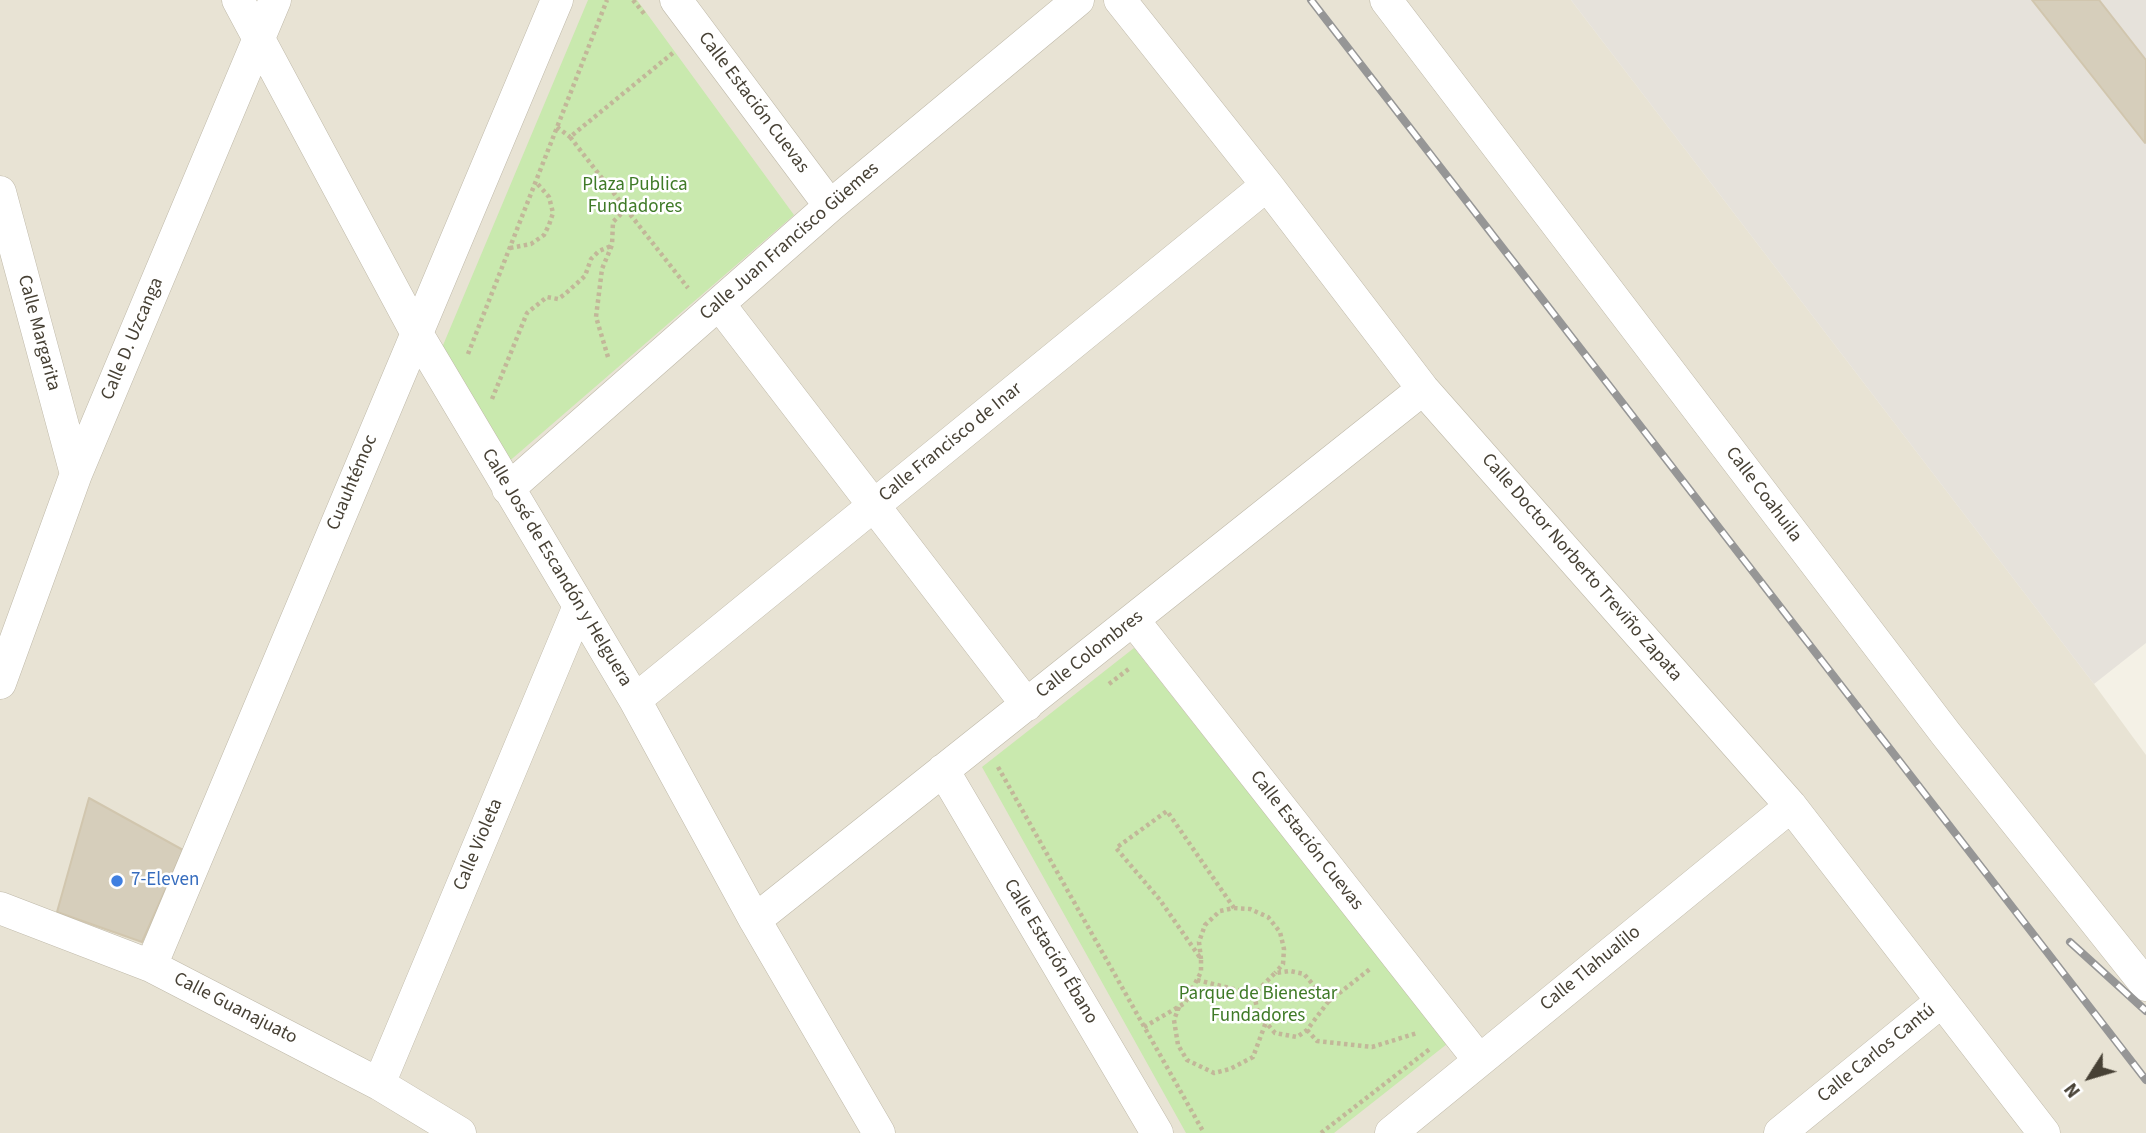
<!DOCTYPE html>
<html>
<head>
<meta charset="utf-8">
<style>
  body { margin:0 }
  #map { position:relative; width:2146px; height:1133px; overflow:hidden; background:#f4f1e6; font-family:"Source Sans 3",sans-serif }
  canvas { display:block }
  .north { position:absolute; left:2055px; top:1042px; width:70px; height:70px; -webkit-text-stroke:5px #fff; paint-order:stroke; rotate:233deg; font-size:19px; font-weight:700; line-height:28px; text-align:center; color:#474135 }
  .north::after { content:''; display:block; margin:auto; width:24px; height:32px; background:#474135; clip-path:polygon(50% 0,100% 100%,50% 72%,0 100%) }
</style>
</head>
<body>
<div id="map">
<canvas width="2146" height="1133"></canvas>
<div class="north">N</div>
</div>
<script>
const c = document.querySelector('canvas').getContext('2d');
c.lineJoin = 'round';
function paint(path, color) {
  c.fillStyle = color;
  c.fill(path, 'evenodd');
}
function poly(rows) {
  const path = new Path2D();
  for (const r of rows) {
    path.moveTo(r[0], r[1]);
    for (let i = 2; i < r.length; i += 2) path.lineTo(r[i], r[i + 1]);
  }
  return path;
}
function trace(path, color, width, dash) {
  c.strokeStyle = color;
  c.lineWidth = width;
  c.lineCap = dash ? 'butt' : 'round';
  c.setLineDash(dash || []);
  c.stroke(path);
}
function label(font, color, halo, rows, align = 'center') {
  c.font = font + ' "Source Sans 3",sans-serif';
  c.lineWidth = 5;
  c.setLineDash([]);
  c.textBaseline = 'middle';
  c.strokeStyle = halo;
  c.fillStyle = color;
  for (const [text, x, y, turn = 0] of rows) {
    c.save();
    c.translate(x, y);
    c.rotate((+turn || 0) * Math.PI / 180);
    c.textAlign = isNaN(turn) ? turn : align;
    if (halo) c.strokeText(text, 0, 0);
    c.fillText(text, 0, 0);
    c.restore();
  }
}
paint(poly([
  [0,0,1571,0,2094,684,2146,755,2146,1133,0,1133]
]), '#e8e3d4');
paint(poly([
  [1571,0,2146,0,2146,643,2094,684]
]), '#e6e2db');
paint(poly([
  [588,0,637,0,794,215,506,464,441,350],
  [1134,648,1447,1044,1334,1133,1186,1133,982,767]
]), '#c9e9ae');
const building = poly([
  [2032,0,2099,0,2146,60,2145,143,2032,0],
  [89,798,183,850,142,942,57,912,89,798]
]);
paint(building, '#d6cebb');
trace(building, '#d1c6ae', 2);
const minor = poly([
  [238,0,416,332,635,700,755,920,879,1133],
  [676,0,830,206],
  [1120,0,1267,185,1423,389,1791,806,2044,1133],
  [1386,0,1946,734,2146,985],
  [0,192,76,474],
  [719,304,1027,705],
  [508,489,830,206,1078,0],
  [1134,621,1479,1060],
  [0,683,76,474,275,0],
  [635,700,1267,185],
  [943,770,1157,1133],
  [0,908,151,966,379,1084,460,1133],
  [755,920,1423,389],
  [151,966,557,0],
  [379,1084,579,606],
  [1391,1133,1791,806],
  [1780,1133,1942,1001]
]);
trace(minor, '#bfb9a9', 33);
trace(poly([
  [633,0,646,16],
  [557,127,570,137],
  [626,209,688,288],
  [510,248,531,244,544,235,549,225,553,213,549,197,536,182],
  [468,354,607,0],
  [608,357,596,317,602,269,612,245,613,222,626,209,570,137,674,52],
  [492,399,527,313,547,297,558,299,565,294,585,276,591,259,599,251,611,246],
  [1109,684,1130,668],
  [998,767,1204,1133],
  [1234,908,1250,909,1268,917,1280,932,1284,949,1283,964,1275,973],
  [1197,980,1254,994,1275,973,1290,971,1304,974,1328,1002,1307,1030,1297,1037,1275,1033,1258,1013,1254,994],
  [1328,1002,1370,969],
  [1179,1007,1174,1020,1178,1045,1187,1060,1214,1073,1230,1069,1253,1057,1266,1022],
  [1144,1027,1185,1003,1201,972,1201,959,1160,900,1116,848,1167,811,1234,908,1220,911,1205,925,1199,942,1201,959],
  [1307,1030,1317,1041,1372,1047,1417,1033],
  [1321,1133,1431,1048]
]), '#c2b799', 4.5, [3.5, 3.5]);
trace(minor, '#fff', 32);
const rail = poly([
  [1311,0,2146,1080],
  [2070,942,2146,1011]
]);
trace(rail, '#969696', 8);
trace(rail, '#fff', 5, [16]);
for (const [x, y, r, color] of [
  [117,881,7,"#3f7fe0"]
]) {
  const dot = new Path2D();
  dot.arc(x, y, r, 0, 2 * Math.PI);
  c.fillStyle = color;
  c.fill(dot);
  trace(dot, '#fff', 2.5);
}
label('19px', '#474135', '#fff', [
  ["Calle Estación Cuevas",753,103,53],
  ["Calle Juan Francisco Güemes",790,242,-41],
  ["Calle Margarita",38,333,75],
  ["Calle D. Uzcanga",133,339,-67],
  ["Calle Francisco de Inar",951,443,-39],
  ["Cuauhtémoc",353,483,-67],
  ["Calle Coahuila",1763,495,53],
  ["Calle José de Escandón y Helguera",556,568,59],
  ["Calle Doctor Norberto Treviño Zapata",1581,568,49],
  ["Calle Colombres",1090,655,-38],
  ["Calle Estación Cuevas",1306,841,52],
  ["Calle Violeta",479,845,-67],
  ["Calle Estación Ébano",1050,952,59],
  ["Calle Tlahualilo",1591,969,-39],
  ["Calle Guanajuato",235,1009,27],
  ["Calle Carlos Cantú",1877,1054,-39]
]);
label('19px', '#3f7a27', '#fff', [
  ["Plaza Publica",635,186],
  ["Fundadores",635,208],
  ["Parque de Bienestar",1258,995],
  ["Fundadores",1258,1017]
]);
label('19px', '#366cbe', '#fff', [
  ["7-Eleven",131,881]
], 'left');
</script>
</body>
</html>
